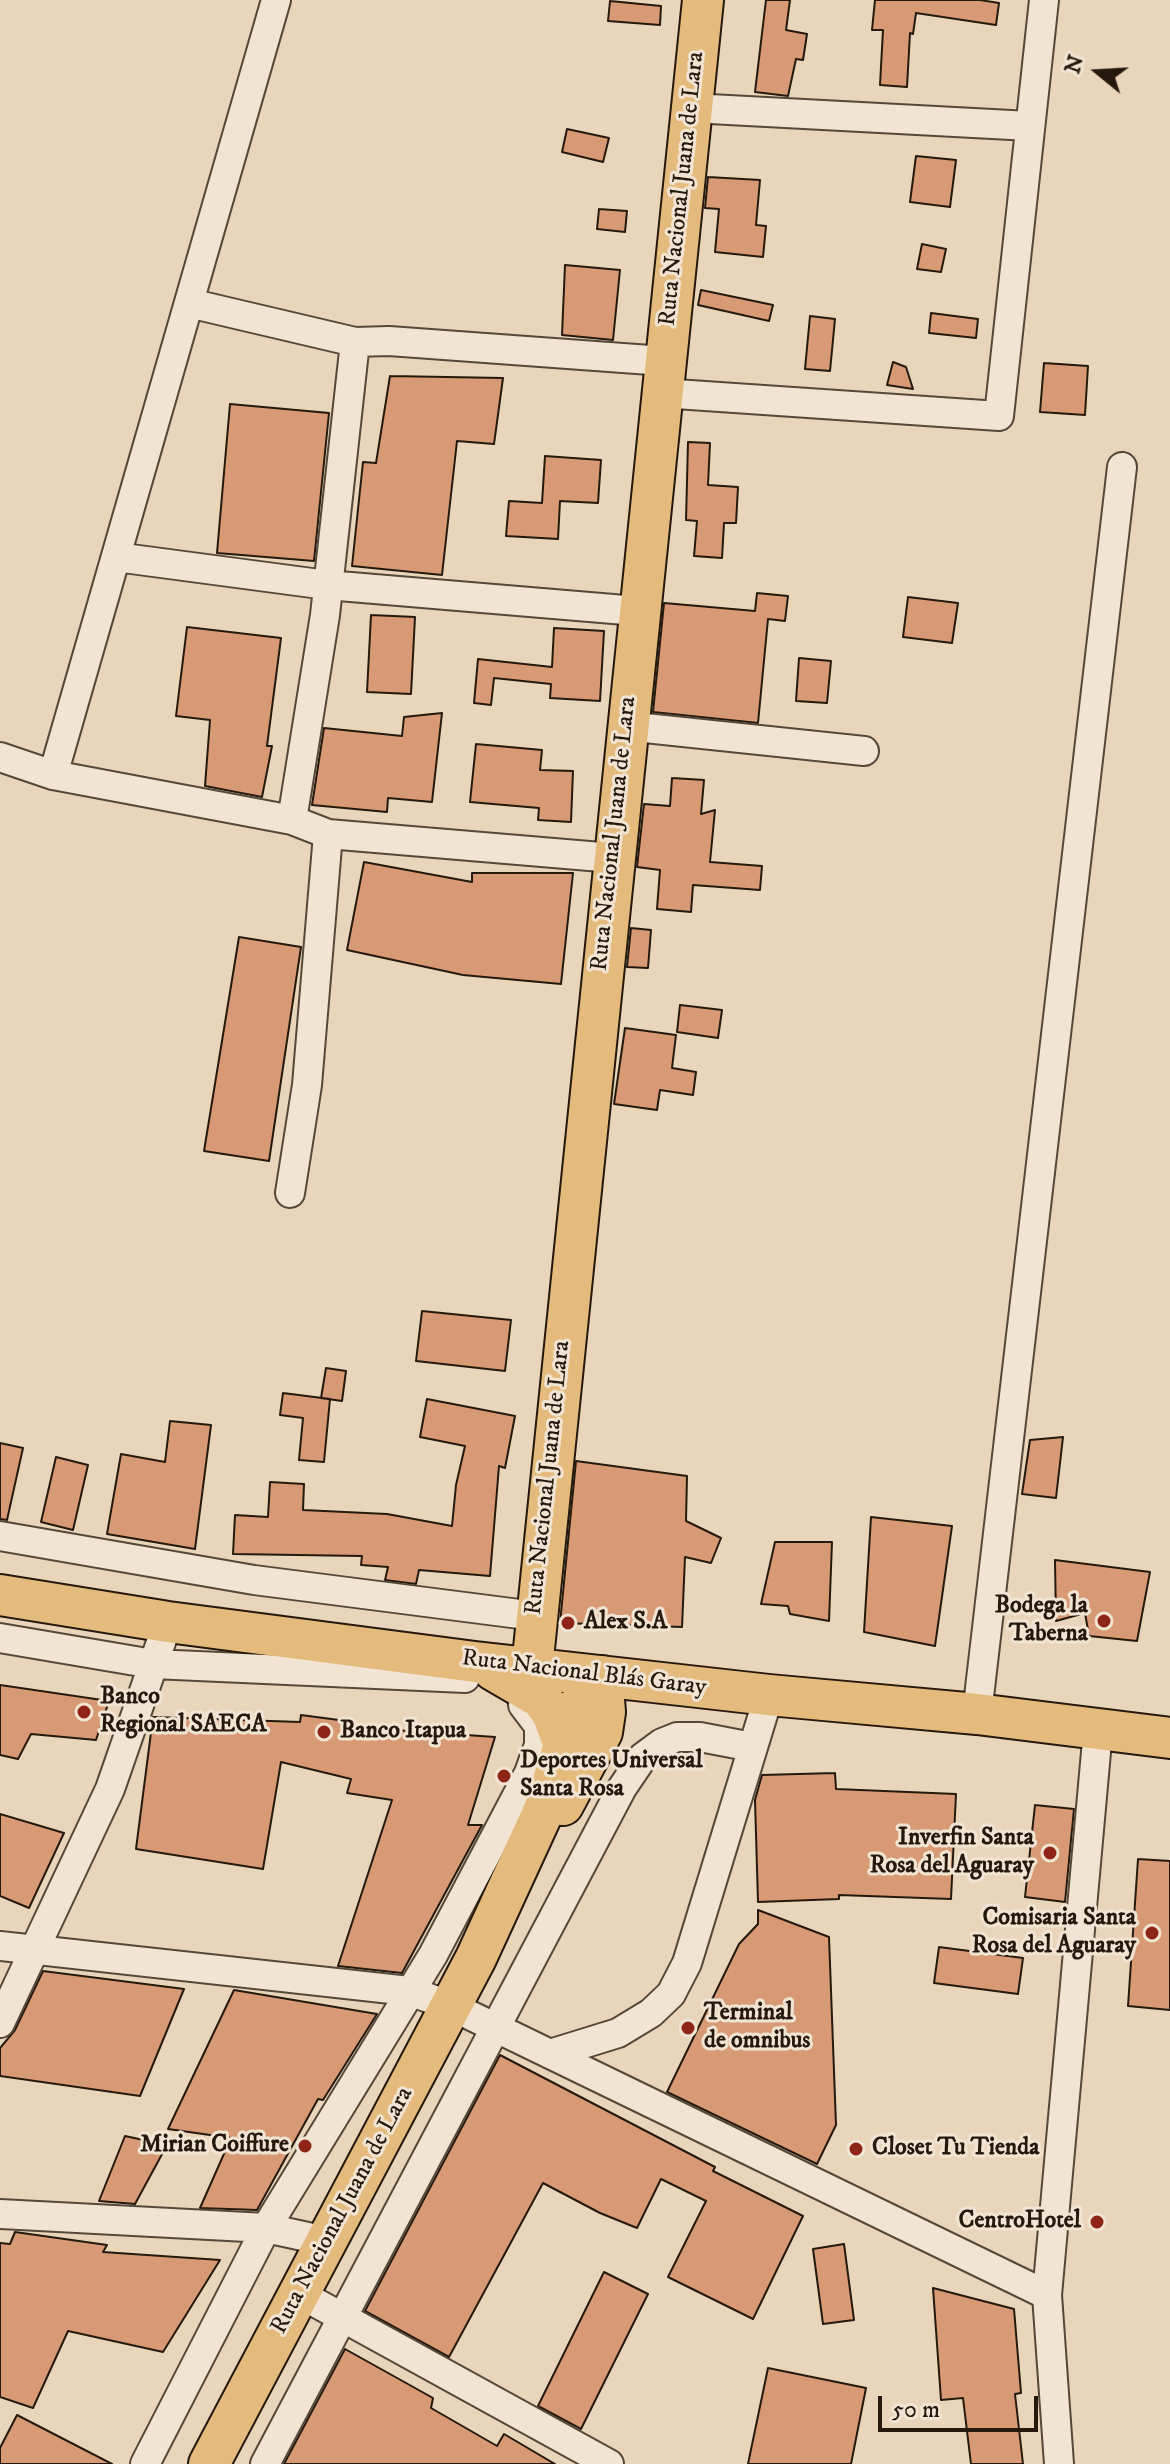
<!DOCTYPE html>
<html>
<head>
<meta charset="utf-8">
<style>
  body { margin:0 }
  #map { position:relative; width:1170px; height:2464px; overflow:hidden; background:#e9d6ba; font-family:"IM FELL DW Pica",serif }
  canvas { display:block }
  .north { position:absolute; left:1058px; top:32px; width:80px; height:80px; -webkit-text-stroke:6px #f1e4d2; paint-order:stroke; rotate:288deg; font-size:22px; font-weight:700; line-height:32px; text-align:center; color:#25190d }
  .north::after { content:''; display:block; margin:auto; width:28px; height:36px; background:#25190d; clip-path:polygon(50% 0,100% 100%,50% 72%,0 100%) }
  .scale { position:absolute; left:878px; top:2396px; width:160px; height:36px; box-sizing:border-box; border:4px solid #25190d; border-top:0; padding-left:10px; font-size:24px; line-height:28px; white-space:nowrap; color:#25190d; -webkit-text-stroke:6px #f1e4d2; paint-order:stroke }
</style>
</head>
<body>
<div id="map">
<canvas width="1170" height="2464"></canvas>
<div class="north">N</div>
<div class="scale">50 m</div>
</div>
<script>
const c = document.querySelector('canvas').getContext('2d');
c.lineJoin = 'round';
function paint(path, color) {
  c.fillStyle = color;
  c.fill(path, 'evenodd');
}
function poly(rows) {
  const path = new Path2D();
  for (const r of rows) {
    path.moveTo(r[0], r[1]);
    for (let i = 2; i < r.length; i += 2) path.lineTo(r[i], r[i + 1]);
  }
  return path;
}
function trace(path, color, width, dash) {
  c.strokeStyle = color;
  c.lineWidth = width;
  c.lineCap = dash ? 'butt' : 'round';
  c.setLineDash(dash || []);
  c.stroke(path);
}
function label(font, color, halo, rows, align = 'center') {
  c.font = font + ' "IM FELL DW Pica",serif';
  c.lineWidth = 6;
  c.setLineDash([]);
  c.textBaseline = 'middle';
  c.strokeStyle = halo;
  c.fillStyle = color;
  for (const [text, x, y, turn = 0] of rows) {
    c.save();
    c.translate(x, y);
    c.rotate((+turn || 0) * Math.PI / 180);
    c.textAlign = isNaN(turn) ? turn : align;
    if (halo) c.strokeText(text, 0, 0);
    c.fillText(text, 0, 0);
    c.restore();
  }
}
const building = poly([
  [766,0,790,0,786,30,807,34,803,60,796,59,788,96,755,92,766,0],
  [875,0,980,0,999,3,996,25,916,13,913,34,910,33,907,87,880,85,883,30,872,30,875,0],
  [610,1,661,6,660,25,608,21,610,1],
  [567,129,609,138,603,162,562,152,567,129],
  [916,156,956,160,950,207,910,202,916,156],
  [708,177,760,180,756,225,766,226,763,257,715,252,719,209,705,208,708,177],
  [599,209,627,211,625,232,597,229,599,209],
  [922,244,946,249,941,272,917,269,922,244],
  [565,265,620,270,613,340,562,335,565,265],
  [701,290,773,305,769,321,698,305,701,290],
  [931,313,978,319,976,338,929,333,931,313],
  [810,316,835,319,830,371,805,369,810,316],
  [893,362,906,367,913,389,887,385,893,362],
  [1044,363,1088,366,1085,415,1040,412,1044,363],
  [390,376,503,378,494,444,457,441,442,575,352,566,363,462,376,463,390,376],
  [230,404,329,413,314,561,217,553,230,404],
  [688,442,710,443,708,485,738,487,736,523,724,523,722,558,694,556,697,521,686,520,688,442],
  [545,456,601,460,598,503,560,501,558,539,506,536,509,501,542,503,545,456],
  [757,593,788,596,785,621,768,619,758,723,653,712,664,603,755,611,757,593],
  [908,597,958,603,952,643,903,637,908,597],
  [371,615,415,617,411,694,367,692,371,615],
  [187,627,281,638,267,746,272,746,262,797,205,786,210,720,176,716,187,627],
  [554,628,604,631,600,701,550,698,551,684,494,678,491,705,474,703,478,659,552,667,554,628],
  [799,658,831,661,827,703,796,701,799,658],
  [442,713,432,802,388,798,387,812,312,805,324,728,402,736,404,717,442,713],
  [476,744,542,750,540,770,573,771,571,822,538,820,539,808,470,802,476,744],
  [672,778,704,780,701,814,715,810,710,862,762,866,760,890,693,885,691,912,657,909,660,870,637,867,644,804,670,806,672,778],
  [364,862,472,882,472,873,573,873,561,984,463,975,347,950,364,862],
  [631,928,651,930,648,968,627,967,631,928],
  [239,937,301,947,269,1161,204,1151,239,937],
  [680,1005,722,1010,718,1038,677,1032,680,1005],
  [625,1028,676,1035,672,1068,696,1072,693,1095,660,1090,657,1110,614,1104,625,1028],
  [422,1311,511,1320,505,1371,416,1361,422,1311],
  [326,1368,346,1371,342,1401,321,1398,326,1368],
  [283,1393,330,1399,324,1462,299,1460,303,1418,280,1415,283,1393],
  [427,1399,515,1416,505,1468,499,1466,490,1576,419,1570,416,1584,385,1580,388,1567,361,1565,362,1556,233,1554,235,1515,268,1517,270,1482,304,1484,303,1510,387,1514,452,1526,456,1485,465,1446,420,1437,427,1399],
  [170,1421,211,1425,195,1549,107,1534,121,1454,165,1462,170,1421],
  [1063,1437,1056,1498,1022,1494,1030,1440,1063,1437],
  [0,1443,23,1448,7,1520,0,1519,0,1443],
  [56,1457,88,1465,73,1530,41,1522,56,1457],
  [576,1461,687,1476,686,1521,721,1538,711,1563,685,1557,682,1627,560,1623,576,1461],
  [871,1517,952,1526,935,1646,864,1632,871,1517],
  [775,1542,832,1542,829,1621,790,1614,788,1606,761,1604,775,1542],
  [1055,1560,1150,1572,1137,1641,1089,1636,1085,1613,1056,1621,1055,1560],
  [0,1685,109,1701,96,1740,31,1734,18,1759,0,1755,0,1685],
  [301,1715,354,1722,352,1727,495,1737,468,1825,482,1825,402,1973,338,1966,392,1800,347,1793,351,1779,281,1762,263,1869,136,1849,153,1717,300,1722,301,1715],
  [835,1773,836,1789,956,1794,951,1899,839,1895,839,1899,758,1902,755,1800,762,1775,835,1773],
  [1035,1805,1074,1809,1065,1902,1025,1897,1035,1805],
  [0,1814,64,1833,29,1908,0,1896,0,1814],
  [1138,1859,1170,1861,1170,2010,1128,2006,1138,1859],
  [758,1910,829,1937,836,2125,817,2164,667,2092,739,1944,758,1924,758,1910],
  [939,1947,1023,1958,1018,1994,934,1983,939,1947],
  [43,1971,184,1989,140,2096,0,2076,0,2048,15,2030,43,1971],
  [234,1990,377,2014,323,2100,318,2099,257,2210,200,2208,231,2138,168,2129,234,1990],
  [500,2055,715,2167,713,2171,803,2216,753,2319,668,2277,706,2201,661,2179,637,2228,600,2213,543,2183,449,2357,365,2311,500,2055],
  [125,2136,167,2145,135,2204,99,2201,125,2136],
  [15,2232,107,2245,103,2252,220,2260,163,2352,68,2331,33,2408,0,2397,0,2243,10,2244,15,2232],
  [844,2244,854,2320,823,2324,813,2249,844,2244],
  [604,2272,648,2294,581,2429,538,2406,604,2272],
  [933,2288,1014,2309,1021,2393,1015,2394,1023,2464,971,2464,963,2398,941,2400,933,2288],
  [345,2349,433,2398,431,2408,497,2446,504,2434,555,2464,284,2464,345,2349],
  [768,2368,866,2388,851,2464,748,2464,768,2368],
  [17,2415,112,2464,0,2464,0,2448,17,2415]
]);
paint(building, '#d79a74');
trace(building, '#25190d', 2);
const minor = poly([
  [691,108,1030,126],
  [189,303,355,342],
  [661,393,999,416,1044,0],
  [116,557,327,585,637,611],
  [626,726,864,751],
  [0,757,53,775,292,820],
  [53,775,276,0],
  [613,858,328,834,292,820,325,615,355,342,389,341,664,361],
  [290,1193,307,1085,328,834],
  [0,1536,254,1580,535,1616],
  [0,1638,153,1664,465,1678],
  [977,1714,1122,467],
  [0,1946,409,1991,451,2006,1047,2295,1059,2464],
  [0,2023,110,1789,168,1622],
  [550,2054,618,2033,651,2013,671,1994,687,1963,769,1695],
  [0,2214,266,2228,326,2241],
  [300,2294,609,2464],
  [1047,2295,1098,1730],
  [145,2464,266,2228,433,1955,529,1773,539,1745,539,1726,523,1705],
  [265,2464,622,1788,643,1757,662,1743,677,1737,700,1737,752,1747]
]);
const highway = poly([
  [0,1595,168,1622,475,1662,769,1695,977,1714,1170,1738],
  [532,1668,703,0],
  [493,1670,541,1698,552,1713,564,1745],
  [563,1805,602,1732,605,1712,602,1676],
  [209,2464,476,1958,544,1810,570,1725,578,1706,602,1676]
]);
trace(minor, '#564838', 32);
trace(highway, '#25190d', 44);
trace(minor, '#f1e4d2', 28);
trace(highway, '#e4bb7d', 40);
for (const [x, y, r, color] of [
  [1104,1621,8,"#8f2418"],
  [568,1623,8,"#8f2418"],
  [84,1712,8,"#8f2418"],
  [324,1732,8,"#8f2418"],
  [504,1776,8,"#8f2418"],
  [1050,1853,8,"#8f2418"],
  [1152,1933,8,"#8f2418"],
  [688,2028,8,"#8f2418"],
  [305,2146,8,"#8f2418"],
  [856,2149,8,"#8f2418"],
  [1097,2222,8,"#8f2418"]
]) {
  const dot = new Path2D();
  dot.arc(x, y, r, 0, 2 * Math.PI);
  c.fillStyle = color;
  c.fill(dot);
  trace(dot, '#f1e4d2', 3);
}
label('24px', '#25190d', '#f1e4d2', [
  ["Ruta Nacional Juana de Lara",683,189,-84],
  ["Ruta Nacional Juana de Lara",615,834,-84],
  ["Ruta Nacional Juana de Lara",549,1478,-84],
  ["Ruta Nacional Blás Garay",584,1674,7],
  ["Ruta Nacional Juana de Lara",343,2211,-62]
]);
label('bold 24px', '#25190d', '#f1e4d2', [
  ["Bodega la",1088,1607,"right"],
  ["Taberna",1088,1635,"right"],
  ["Alex S.A",584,1623],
  ["Banco",100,1698],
  ["Regional SAECA",100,1726],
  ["Banco Itapua",340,1732],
  ["Deportes Universal",520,1762],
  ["Santa Rosa",520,1790],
  ["Inverfin Santa",1034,1839,"right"],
  ["Rosa del Aguaray",1034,1867,"right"],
  ["Comisaria Santa",1136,1919,"right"],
  ["Rosa del Aguaray",1136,1947,"right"],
  ["Terminal",704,2014],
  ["de omnibus",704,2042],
  ["Mirian Coiffure",289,2146,"right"],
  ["Closet Tu Tienda",872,2149],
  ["CentroHotel",1081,2222,"right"]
], 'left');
</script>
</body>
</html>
